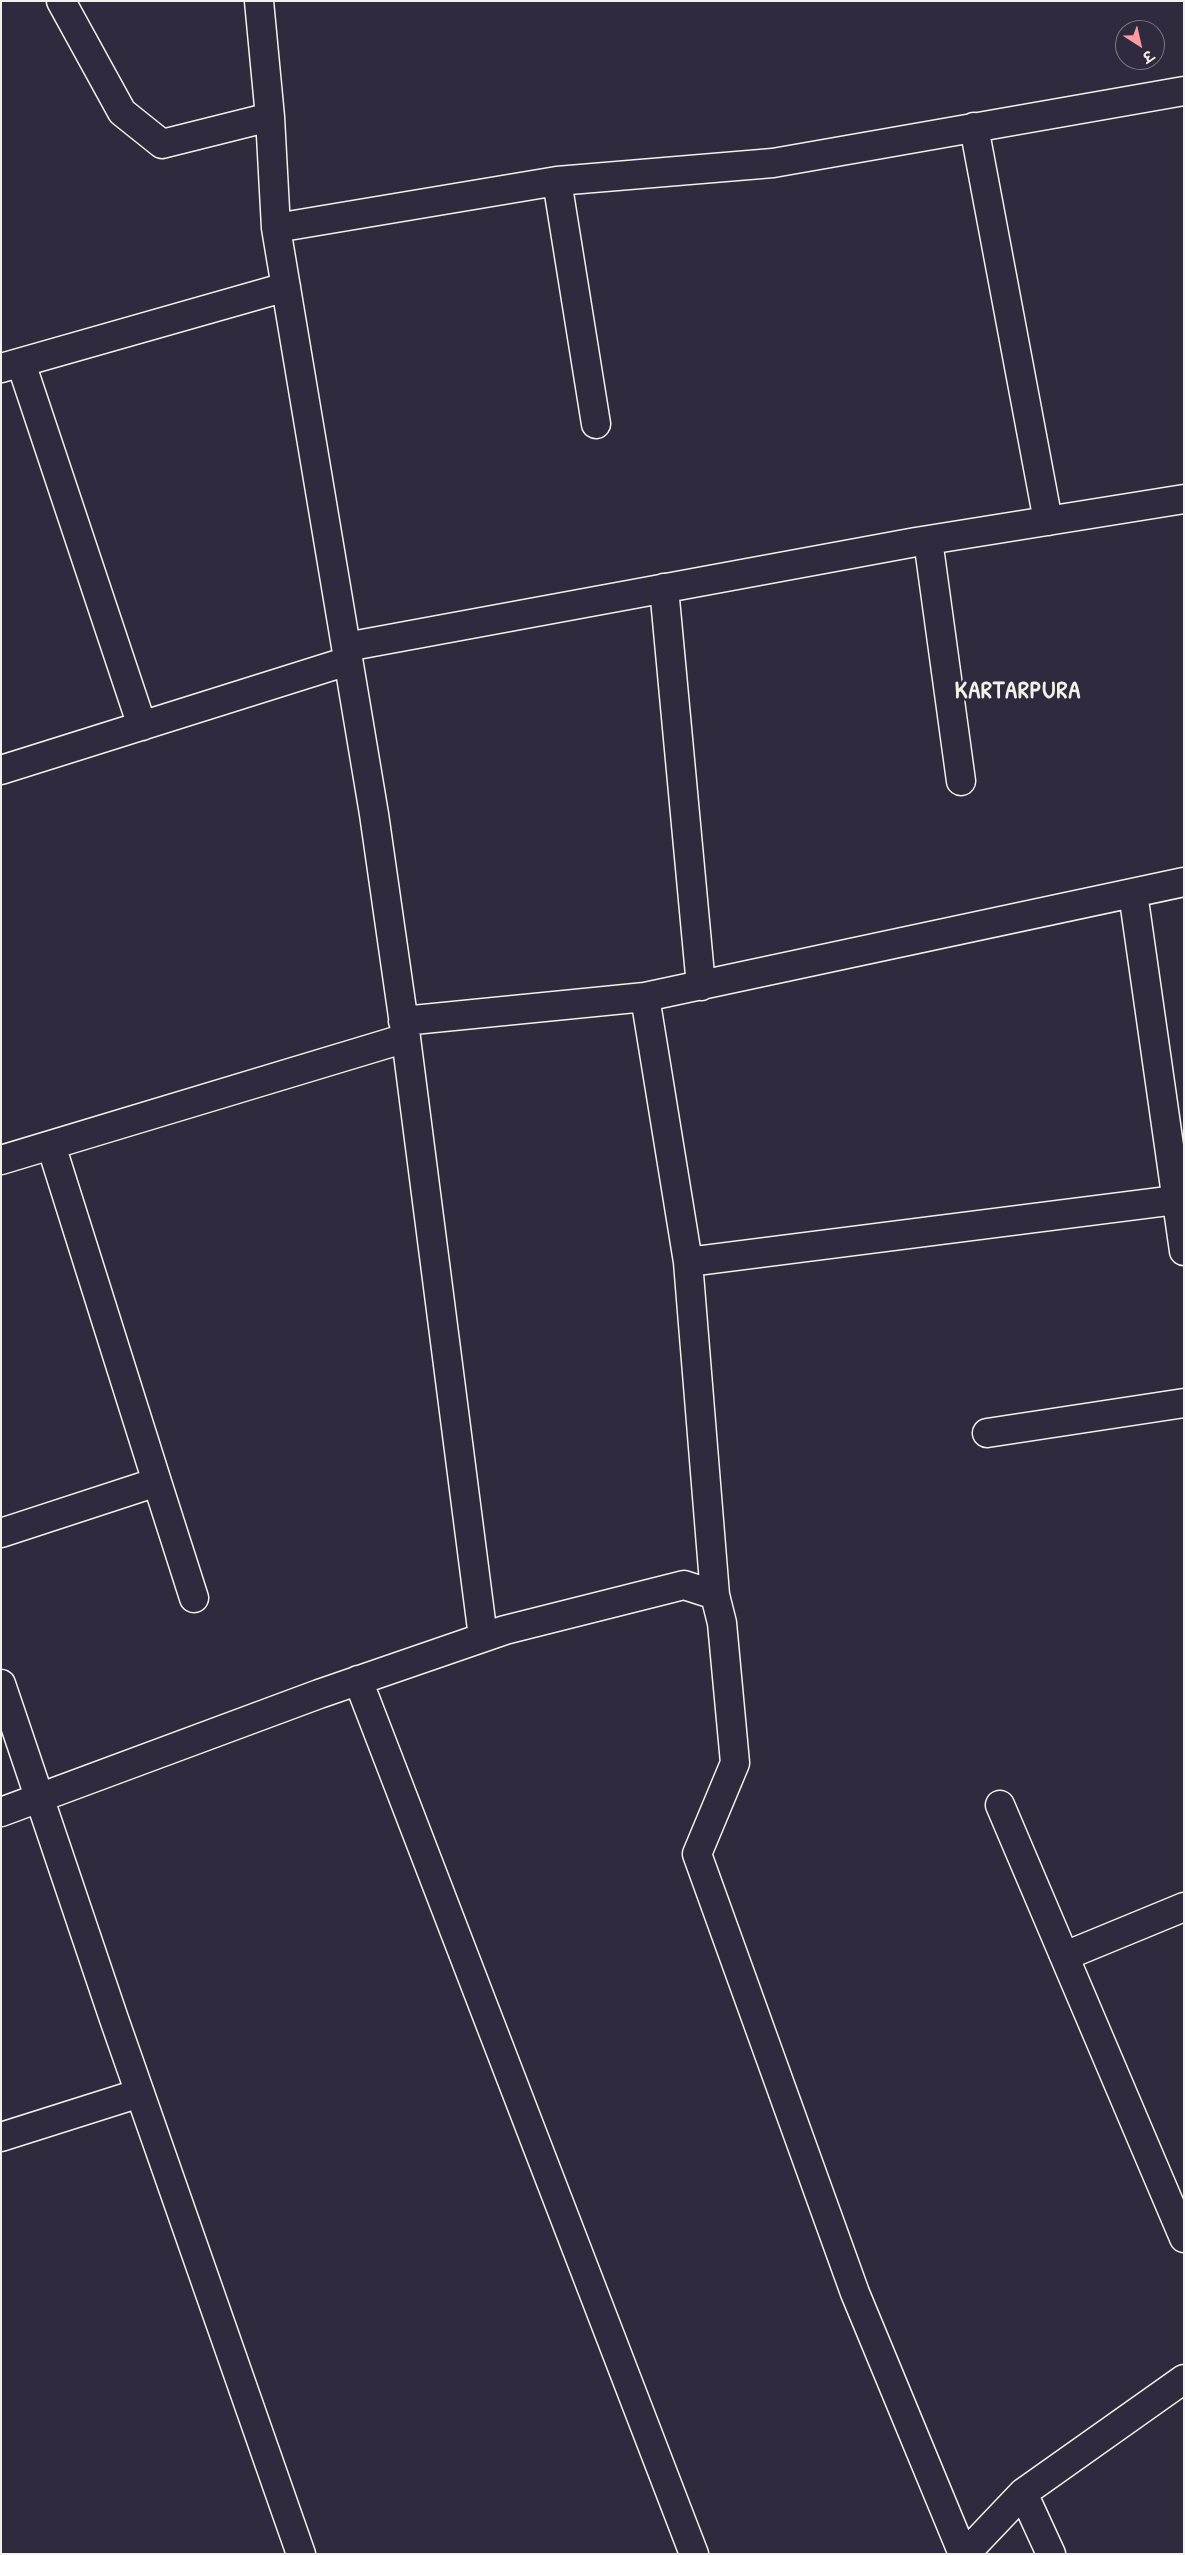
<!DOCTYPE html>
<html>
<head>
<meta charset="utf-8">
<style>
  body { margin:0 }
  #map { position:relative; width:1185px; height:2555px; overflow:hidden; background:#2f2a3d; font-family:"Patrick Hand","Playpen Sans Deva",sans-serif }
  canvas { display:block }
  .frame { position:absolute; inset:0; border:2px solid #f4f1e8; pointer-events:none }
  .north { position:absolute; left:1115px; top:20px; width:50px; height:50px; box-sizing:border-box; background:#2f2a3d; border:1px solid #7e7a81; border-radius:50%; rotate:145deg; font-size:14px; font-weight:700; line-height:20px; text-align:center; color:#f4f1e8 }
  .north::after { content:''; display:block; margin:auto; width:18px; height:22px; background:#ff9aa2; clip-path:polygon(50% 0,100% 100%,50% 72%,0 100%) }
</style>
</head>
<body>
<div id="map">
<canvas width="1185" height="2555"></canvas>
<div class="frame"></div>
<div class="north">उ</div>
</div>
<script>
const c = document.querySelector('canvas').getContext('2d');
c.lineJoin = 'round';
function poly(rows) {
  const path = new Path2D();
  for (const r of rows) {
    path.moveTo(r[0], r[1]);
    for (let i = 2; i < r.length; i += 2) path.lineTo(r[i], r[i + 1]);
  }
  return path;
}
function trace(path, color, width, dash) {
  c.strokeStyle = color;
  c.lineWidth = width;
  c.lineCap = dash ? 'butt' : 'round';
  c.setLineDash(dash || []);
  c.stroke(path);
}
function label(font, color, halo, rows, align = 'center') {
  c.font = font + ' "Patrick Hand",sans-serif';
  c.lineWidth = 5;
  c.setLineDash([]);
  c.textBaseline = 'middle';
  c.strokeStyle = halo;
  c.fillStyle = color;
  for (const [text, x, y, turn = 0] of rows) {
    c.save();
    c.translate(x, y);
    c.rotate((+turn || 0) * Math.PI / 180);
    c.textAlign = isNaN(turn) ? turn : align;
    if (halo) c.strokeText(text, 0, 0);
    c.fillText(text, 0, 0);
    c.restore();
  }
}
const minor = poly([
  [61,1,122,112,162,144,270,117],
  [259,1,270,117,276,228,374,814,406,1038],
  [974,127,1048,521],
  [557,181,596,424],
  [276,228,557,181,773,163,1184,91],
  [21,363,142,726],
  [1,368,286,287],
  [928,540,961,781],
  [664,588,701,986],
  [346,647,916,542,1184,499],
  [1,770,348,661],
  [1133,893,1184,1251],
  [645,997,1184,882],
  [403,1021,645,997,688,1262,1184,1199],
  [1,1160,406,1038,483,1637],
  [688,1262,715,1595],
  [987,1433,1184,1403],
  [157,1482,194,1598],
  [1,1533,157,1482,51,1145],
  [358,1680,694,2554],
  [1,1684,114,2019,301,2554],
  [1000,1805,1184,2238],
  [1,1812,319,1694,505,1630,684,1585,715,1595,722,1623,735,1763,697,1854,855,2293,963,2554],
  [1065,1956,1184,1907],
  [1,2137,140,2093],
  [1023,2493,1051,2554],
  [965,2554,1023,2493,1184,2379]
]);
trace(minor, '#f4f1e8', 31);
trace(minor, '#2f2a3d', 28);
c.letterSpacing = '1px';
label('bold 24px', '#f4f1e8', '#2f2a3d', [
  ["KARTARPURA",1018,692]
]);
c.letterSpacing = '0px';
</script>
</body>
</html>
